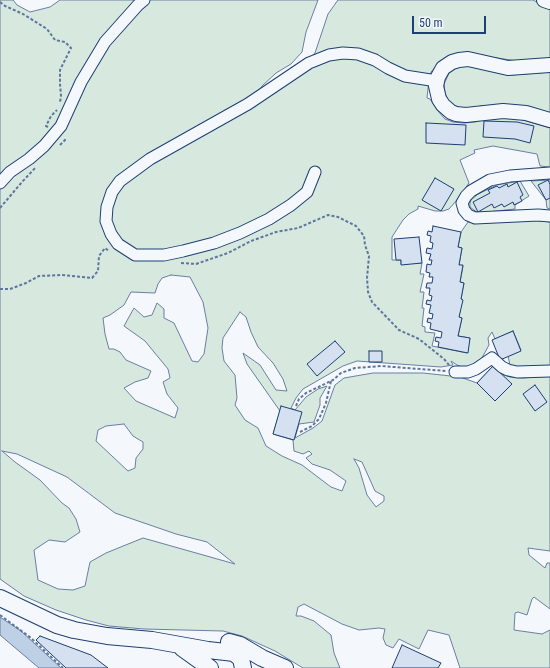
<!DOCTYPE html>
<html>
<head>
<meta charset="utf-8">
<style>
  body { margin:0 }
  #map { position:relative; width:550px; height:668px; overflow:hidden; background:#f4f7fb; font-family:"Roboto Condensed",sans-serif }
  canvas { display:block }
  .scale { position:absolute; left:412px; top:16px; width:74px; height:18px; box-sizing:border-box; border:2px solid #1d3f73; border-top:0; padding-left:5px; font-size:12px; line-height:14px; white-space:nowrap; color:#1d3f73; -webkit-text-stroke:3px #f4f7fb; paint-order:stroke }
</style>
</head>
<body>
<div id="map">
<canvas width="550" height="668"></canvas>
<div class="scale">50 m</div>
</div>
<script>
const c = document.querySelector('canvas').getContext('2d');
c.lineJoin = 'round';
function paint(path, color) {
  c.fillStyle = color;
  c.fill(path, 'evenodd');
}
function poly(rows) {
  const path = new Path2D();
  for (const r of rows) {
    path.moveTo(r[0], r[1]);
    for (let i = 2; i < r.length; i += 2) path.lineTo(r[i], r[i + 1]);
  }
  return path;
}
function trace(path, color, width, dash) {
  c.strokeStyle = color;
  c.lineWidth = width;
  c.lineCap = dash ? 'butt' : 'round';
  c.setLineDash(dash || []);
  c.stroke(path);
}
const green = poly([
  [0,0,13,0,17,5,30,12,50,7,60,0,318,0,306,32,302,52,291,64,276,73,262,86,257,94,297,73,315,53,328,14,338,0,533,0,550,9,550,59,518,61,461,53,449,56,440,62,431,72,431,80,429,80,427,98,430,99,437,110,445,119,453,122,464,123,475,122,489,118,516,118,550,128,550,167,540,166,537,154,493,146,474,150,475,153,460,160,469,183,456,201,449,209,443,211,435,211,418,206,418,209,409,214,403,220,392,237,392,260,401,260,401,264,422,263,420,274,424,274,420,292,424,292,422,308,424,308,422,326,425,327,425,332,435,333,432,346,467,353,470,338,458,336,462,318,459,317,462,300,461,299,464,283,460,282,463,266,459,265,462,248,458,247,461,232,468,222,535,220,550,222,550,366,517,367,510,365,508,356,521,350,513,331,495,339,492,332,488,338,489,345,483,356,480,361,471,366,462,367,457,365,451,361,453,365,441,367,357,361,343,366,303,389,296,398,291,408,295,410,306,397,318,389,327,386,320,398,320,405,314,422,299,424,295,438,313,428,322,421,335,385,344,378,373,373,423,373,460,377,477,383,493,366,501,374,510,377,523,378,550,376,550,551,528,548,529,555,545,568,547,563,550,563,550,609,534,597,532,599,527,615,518,612,515,613,514,630,542,634,550,630,550,668,460,668,449,635,428,630,419,649,399,639,393,648,386,645,383,638,385,629,379,628,359,630,342,624,304,604,298,607,296,616,301,616,314,621,331,635,334,653,340,668,303,668,275,651,242,636,223,631,144,629,109,626,86,620,56,610,24,596,0,579,0,0],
  [171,275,190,277,203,302,208,328,204,354,198,362,192,361,174,323,164,318,164,309,157,303,152,315,144,317,134,308,124,326,145,341,168,369,170,378,163,382,167,394,178,408,175,418,136,401,124,388,135,382,148,378,151,371,126,360,120,352,114,349,109,349,105,334,103,318,110,315,124,305,131,292,155,293,158,284,162,278,171,275],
  [240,312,246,317,251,332,258,347,273,363,283,379,287,391,276,390,260,365,243,353,247,364,280,411,273,434,293,440,294,451,303,454,309,451,312,454,306,458,312,464,330,470,346,481,342,491,331,487,302,465,282,456,266,446,258,428,245,420,235,405,237,398,235,375,224,361,222,348,223,338,240,312],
  [124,424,133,436,143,442,143,449,136,458,135,468,128,471,96,441,98,430,106,426,124,424],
  [2,451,17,454,67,477,115,513,176,534,207,542,235,564,143,538,106,553,90,562,85,586,73,590,58,589,38,580,34,550,49,540,65,542,80,532,76,519,69,508,62,503,40,480,15,462,2,451],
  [354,459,362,462,375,491,384,496,384,501,376,507,367,495,359,468,354,459],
  [468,65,512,75,550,72,550,115,498,105,480,106,470,109,455,107,449,102,445,93,444,84,450,71,457,67,468,65],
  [550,180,550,209,547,208,546,200,531,181,550,180],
  [520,181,529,196,515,205,515,209,478,213,470,207,470,203,471,200,478,194,497,185,520,181]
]);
paint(green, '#d7e8df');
trace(green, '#687fa3', 1);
const water = poly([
  [0,617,21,631,61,668,39,668,0,635,0,617]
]);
paint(water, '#bed0e5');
trace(water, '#687fa3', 1);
const building = poly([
  [484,121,517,122,534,126,530,143,515,139,483,137,484,121],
  [426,123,466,125,465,145,426,143,426,123],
  [435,178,454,189,441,211,422,200,435,178],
  [548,180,550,184,550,198,546,200,538,185,548,180],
  [517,182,523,195,520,197,522,201,514,205,513,202,504,207,502,204,494,208,492,204,478,212,473,202,490,193,488,190,497,186,499,188,507,184,508,187,517,182],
  [433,226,461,232,458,247,462,248,459,265,463,265,460,282,464,283,461,299,463,300,459,317,462,318,458,336,470,338,468,353,438,347,439,342,435,341,436,337,441,338,442,332,430,329,431,323,427,322,428,318,432,319,433,314,429,313,431,305,426,304,427,300,431,301,432,296,429,295,430,288,426,288,427,283,432,283,433,277,429,277,430,273,426,272,427,264,431,265,432,260,429,260,431,254,426,253,427,248,432,249,433,243,430,242,431,236,427,235,428,231,432,232,433,226],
  [419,237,422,263,401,265,401,260,396,260,394,239,419,237],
  [513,331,521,351,500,360,492,340,513,331],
  [335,341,345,352,317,376,307,364,335,341],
  [369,351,382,351,382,362,369,362,369,351],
  [493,366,512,384,495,401,477,383,493,366],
  [535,385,547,402,535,411,523,394,535,385],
  [281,406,302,412,294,440,273,434,281,406],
  [40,636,91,655,108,668,66,668,36,640,40,636],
  [402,645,441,663,438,668,392,668,402,645]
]);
paint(building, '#d5e0f0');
trace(building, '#1d3f73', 1);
const minor = poly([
  [315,172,307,192,291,205,269,219,240,233,214,243,183,251,164,255,135,255,118,244,111,234,106,221,107,207,112,192,120,181,150,159,248,104,309,63,329,55,343,53,358,54,375,60,388,68,405,76,437,81],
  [550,173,510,176,490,180,471,191,466,196,462,203,464,210,468,215,475,218,538,215,550,216],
  [0,183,10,172,29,159,44,146,61,126,81,82,105,42,138,5,144,0],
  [455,372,468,372,476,369,492,358,502,367,508,370,517,372,550,371]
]);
const major = poly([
  [544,0,550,2],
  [550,65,508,68,468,59,459,60,452,62,443,68,438,77,436,86,439,99,443,105,451,112,456,114,466,115,503,111,526,113,550,120]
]);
const highway = poly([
  [0,598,57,625,74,630,107,636,152,640,208,650,234,653,241,659,243,668],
  [229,642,240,645,262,658,285,668],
  [182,648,210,668]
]);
trace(minor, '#1d3f73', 13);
trace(major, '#1d3f73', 16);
trace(highway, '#1d3f73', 18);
trace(poly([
  [0,2,5,6,23,14,47,29,55,40,65,42,71,48,60,70,60,84,61,96,60,102],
  [48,127,46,126,51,116,57,110],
  [60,145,65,140,63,139],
  [0,208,22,182,36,167],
  [181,263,196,264,228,253,251,241,276,232,298,228,328,215,338,217,356,226,364,236,365,245,369,256,367,278,368,292,372,302,399,330,419,339,444,359,449,365],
  [0,289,10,289,26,283,39,276,62,275,92,278,98,271,99,256,105,248,109,251],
  [296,406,299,399,306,393,333,380,341,373,355,368,381,366,446,371],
  [300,432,312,426,319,419,326,403,331,381],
  [0,615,31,638,63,668]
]), '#5e769c', 2, [3, 2]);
trace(minor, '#f4f7fb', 11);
trace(major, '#f4f7fb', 14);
trace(highway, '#f4f7fb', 16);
</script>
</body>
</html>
